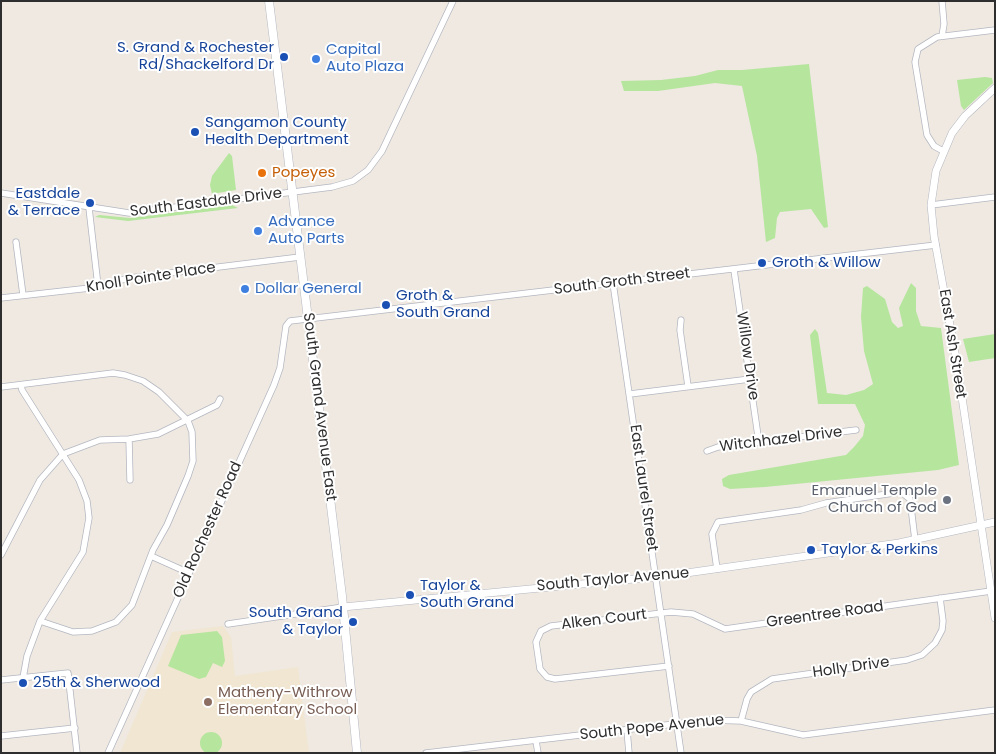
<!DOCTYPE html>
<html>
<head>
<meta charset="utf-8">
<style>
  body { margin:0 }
  #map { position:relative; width:996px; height:754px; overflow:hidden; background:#efe9e1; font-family:Poppins,sans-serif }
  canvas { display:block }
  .frame { position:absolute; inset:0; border:2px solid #2e2e2e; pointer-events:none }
</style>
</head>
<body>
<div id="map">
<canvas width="996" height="754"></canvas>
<div class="frame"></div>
</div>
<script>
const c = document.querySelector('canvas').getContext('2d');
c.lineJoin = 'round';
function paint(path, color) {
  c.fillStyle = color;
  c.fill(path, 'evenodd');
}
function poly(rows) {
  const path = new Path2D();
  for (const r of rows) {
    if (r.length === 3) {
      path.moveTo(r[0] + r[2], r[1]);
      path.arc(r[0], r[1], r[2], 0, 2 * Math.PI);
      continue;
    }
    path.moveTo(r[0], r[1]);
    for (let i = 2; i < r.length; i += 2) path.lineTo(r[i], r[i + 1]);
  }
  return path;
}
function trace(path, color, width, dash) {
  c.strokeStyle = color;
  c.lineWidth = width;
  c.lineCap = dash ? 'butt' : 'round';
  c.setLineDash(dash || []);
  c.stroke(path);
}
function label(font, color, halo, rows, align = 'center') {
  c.font = font + ' Poppins,sans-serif';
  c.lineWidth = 4;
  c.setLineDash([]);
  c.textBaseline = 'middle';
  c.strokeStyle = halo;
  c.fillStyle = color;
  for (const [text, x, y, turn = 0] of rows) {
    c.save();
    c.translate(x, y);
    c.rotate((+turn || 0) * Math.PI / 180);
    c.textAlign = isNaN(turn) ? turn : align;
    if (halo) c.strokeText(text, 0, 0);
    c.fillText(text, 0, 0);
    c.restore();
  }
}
paint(poly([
  [223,626,231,637,235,676,298,667,309,753,120,753,172,632]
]), '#f0e6d1');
paint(poly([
  [809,64,828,227,824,228,811,209,780,212,777,218,775,238,766,242,757,156,742,86,715,83,658,91,624,91,621,81,661,80,695,76,718,70,742,70],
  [985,77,992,78,993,83,964,110,961,106,957,80],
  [229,153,232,156,236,190,212,194,210,185,212,176],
  [232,205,238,208,128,221,95,217,99,215,130,218],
  [911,283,916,288,916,311,921,326,941,328,959,465,938,470,765,487,730,489,723,486,722,479,729,475,846,455,854,447,863,436,865,425,855,404,818,404,810,335,815,329,818,333,827,393,846,395,864,390,873,384,864,351,861,317,863,288,867,286,885,299,892,322,898,328,903,326,899,308],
  [995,334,995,358,969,362,963,339],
  [217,631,222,637,225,661,222,667,213,663,206,677,199,679,168,666,181,635],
  [211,743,11]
]), '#b6e59e');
const minor = poly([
  [942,1,944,24,942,36],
  [943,151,934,146,927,135,915,62,918,49,937,37,995,30],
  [1,193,129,213,332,187,353,181,368,170,382,151,453,1],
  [931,205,995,197],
  [89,208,98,286],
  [16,242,23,295],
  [734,270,759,443],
  [613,283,681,753],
  [1,298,90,288,129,278,300,257],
  [681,320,680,330,688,386],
  [21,385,22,390,79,480,87,501,89,518,83,552,40,621,27,656,23,678],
  [1,387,113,373,125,375,143,381,159,392,188,421,192,432,193,461,188,476,167,525,153,550,132,605,116,622,92,631,73,632,40,621],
  [630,394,750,379],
  [129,439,130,480],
  [707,451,718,447,856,430],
  [1,555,40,480,63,454,100,440,129,439,158,434,217,405,220,399],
  [151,556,189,573],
  [717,569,712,534,718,522,801,510,826,503,901,492,910,499,915,540],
  [228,624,343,607],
  [669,666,555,679,547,677,540,669,536,642,541,631,551,626,671,612,693,614,725,629,991,591],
  [1,680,68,673,77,753],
  [741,721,747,699,751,692,772,679,907,660,922,655,935,643,942,630,943,621,940,598],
  [627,730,629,753],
  [1,736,75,728],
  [536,741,538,753],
  [108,753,274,385,280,368,286,326,290,321,936,245],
  [426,753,709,720,741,721,803,735,995,710]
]);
const tertiary = poly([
  [995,88,965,116,952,133,936,171,931,205,934,236,957,364,995,618],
  [343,607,665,576,899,543,995,522]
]);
const secondary = poly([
  [269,1,342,596,357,753]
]);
trace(minor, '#b4b7c1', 7);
trace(tertiary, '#b4b7c1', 8);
trace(secondary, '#b4b7c1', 9);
trace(minor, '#fff', 5.5);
trace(tertiary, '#fff', 7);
trace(secondary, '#fff', 8);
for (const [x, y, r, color] of [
  [284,57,5,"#1a4fb4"],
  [316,59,5,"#3f7fe0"],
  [195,132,5,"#1a4fb4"],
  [262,173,5,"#e8710a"],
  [90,203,5,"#1a4fb4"],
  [258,231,5,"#3f7fe0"],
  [762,263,5,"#1a4fb4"],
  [245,289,5,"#3f7fe0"],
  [386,305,5,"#1a4fb4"],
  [947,500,5,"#6b7280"],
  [811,550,5,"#1a4fb4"],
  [410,595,5,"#1a4fb4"],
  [353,622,5,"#1a4fb4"],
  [23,683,5,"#1a4fb4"],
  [208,702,5,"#8d6e63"]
]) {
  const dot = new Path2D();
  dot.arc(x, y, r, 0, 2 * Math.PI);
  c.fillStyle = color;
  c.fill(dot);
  trace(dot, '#fff', 2);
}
label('15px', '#164399', '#fff', [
  ["S. Grand & Rochester",274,48,"right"],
  ["Rd/Shackelford Dr",274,65,"right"],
  ["Sangamon County",205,123],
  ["Health Department",205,140],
  ["Eastdale",80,194,"right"],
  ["& Terrace",80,211,"right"],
  ["Groth & Willow",772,263],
  ["Groth &",396,296],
  ["South Grand",396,313],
  ["Taylor & Perkins",821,550],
  ["Taylor &",420,586],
  ["South Grand",420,603],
  ["South Grand",343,613,"right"],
  ["& Taylor",343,630,"right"],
  ["25th & Sherwood",33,683]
], 'left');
label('15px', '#366cbe', '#fff', [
  ["Capital",326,50],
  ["Auto Plaza",326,67],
  ["Advance",268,222],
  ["Auto Parts",268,239],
  ["Dollar General",255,289]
], 'left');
label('15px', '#c56008', '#fff', [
  ["Popeyes",272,173]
], 'left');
label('15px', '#2e2e2e', '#fff', [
  ["South Eastdale Drive",206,203,-7],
  ["Knoll Pointe Place",151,278,-9],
  ["South Groth Street",622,282,-7],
  ["East Ash Street",952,344,81],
  ["Willow Drive",747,356,82],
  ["South Grand Avenue East",319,407,83],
  ["Witchhazel Drive",781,440,-7],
  ["East Laurel Street",643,488,82],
  ["Old Rochester Road",208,530,-66],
  ["South Taylor Avenue",613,580,-5],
  ["Greentree Road",825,615,-8],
  ["Alken Court",604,620,-7],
  ["Holly Drive",851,668,-8],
  ["South Pope Avenue",652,728,-6]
]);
label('15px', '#5b616d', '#fff', [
  ["Emanuel Temple",937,491],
  ["Church of God",937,508]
], 'right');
label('15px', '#785e54', '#fff', [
  ["Matheny-Withrow",218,693],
  ["Elementary School",218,710]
], 'left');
</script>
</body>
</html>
